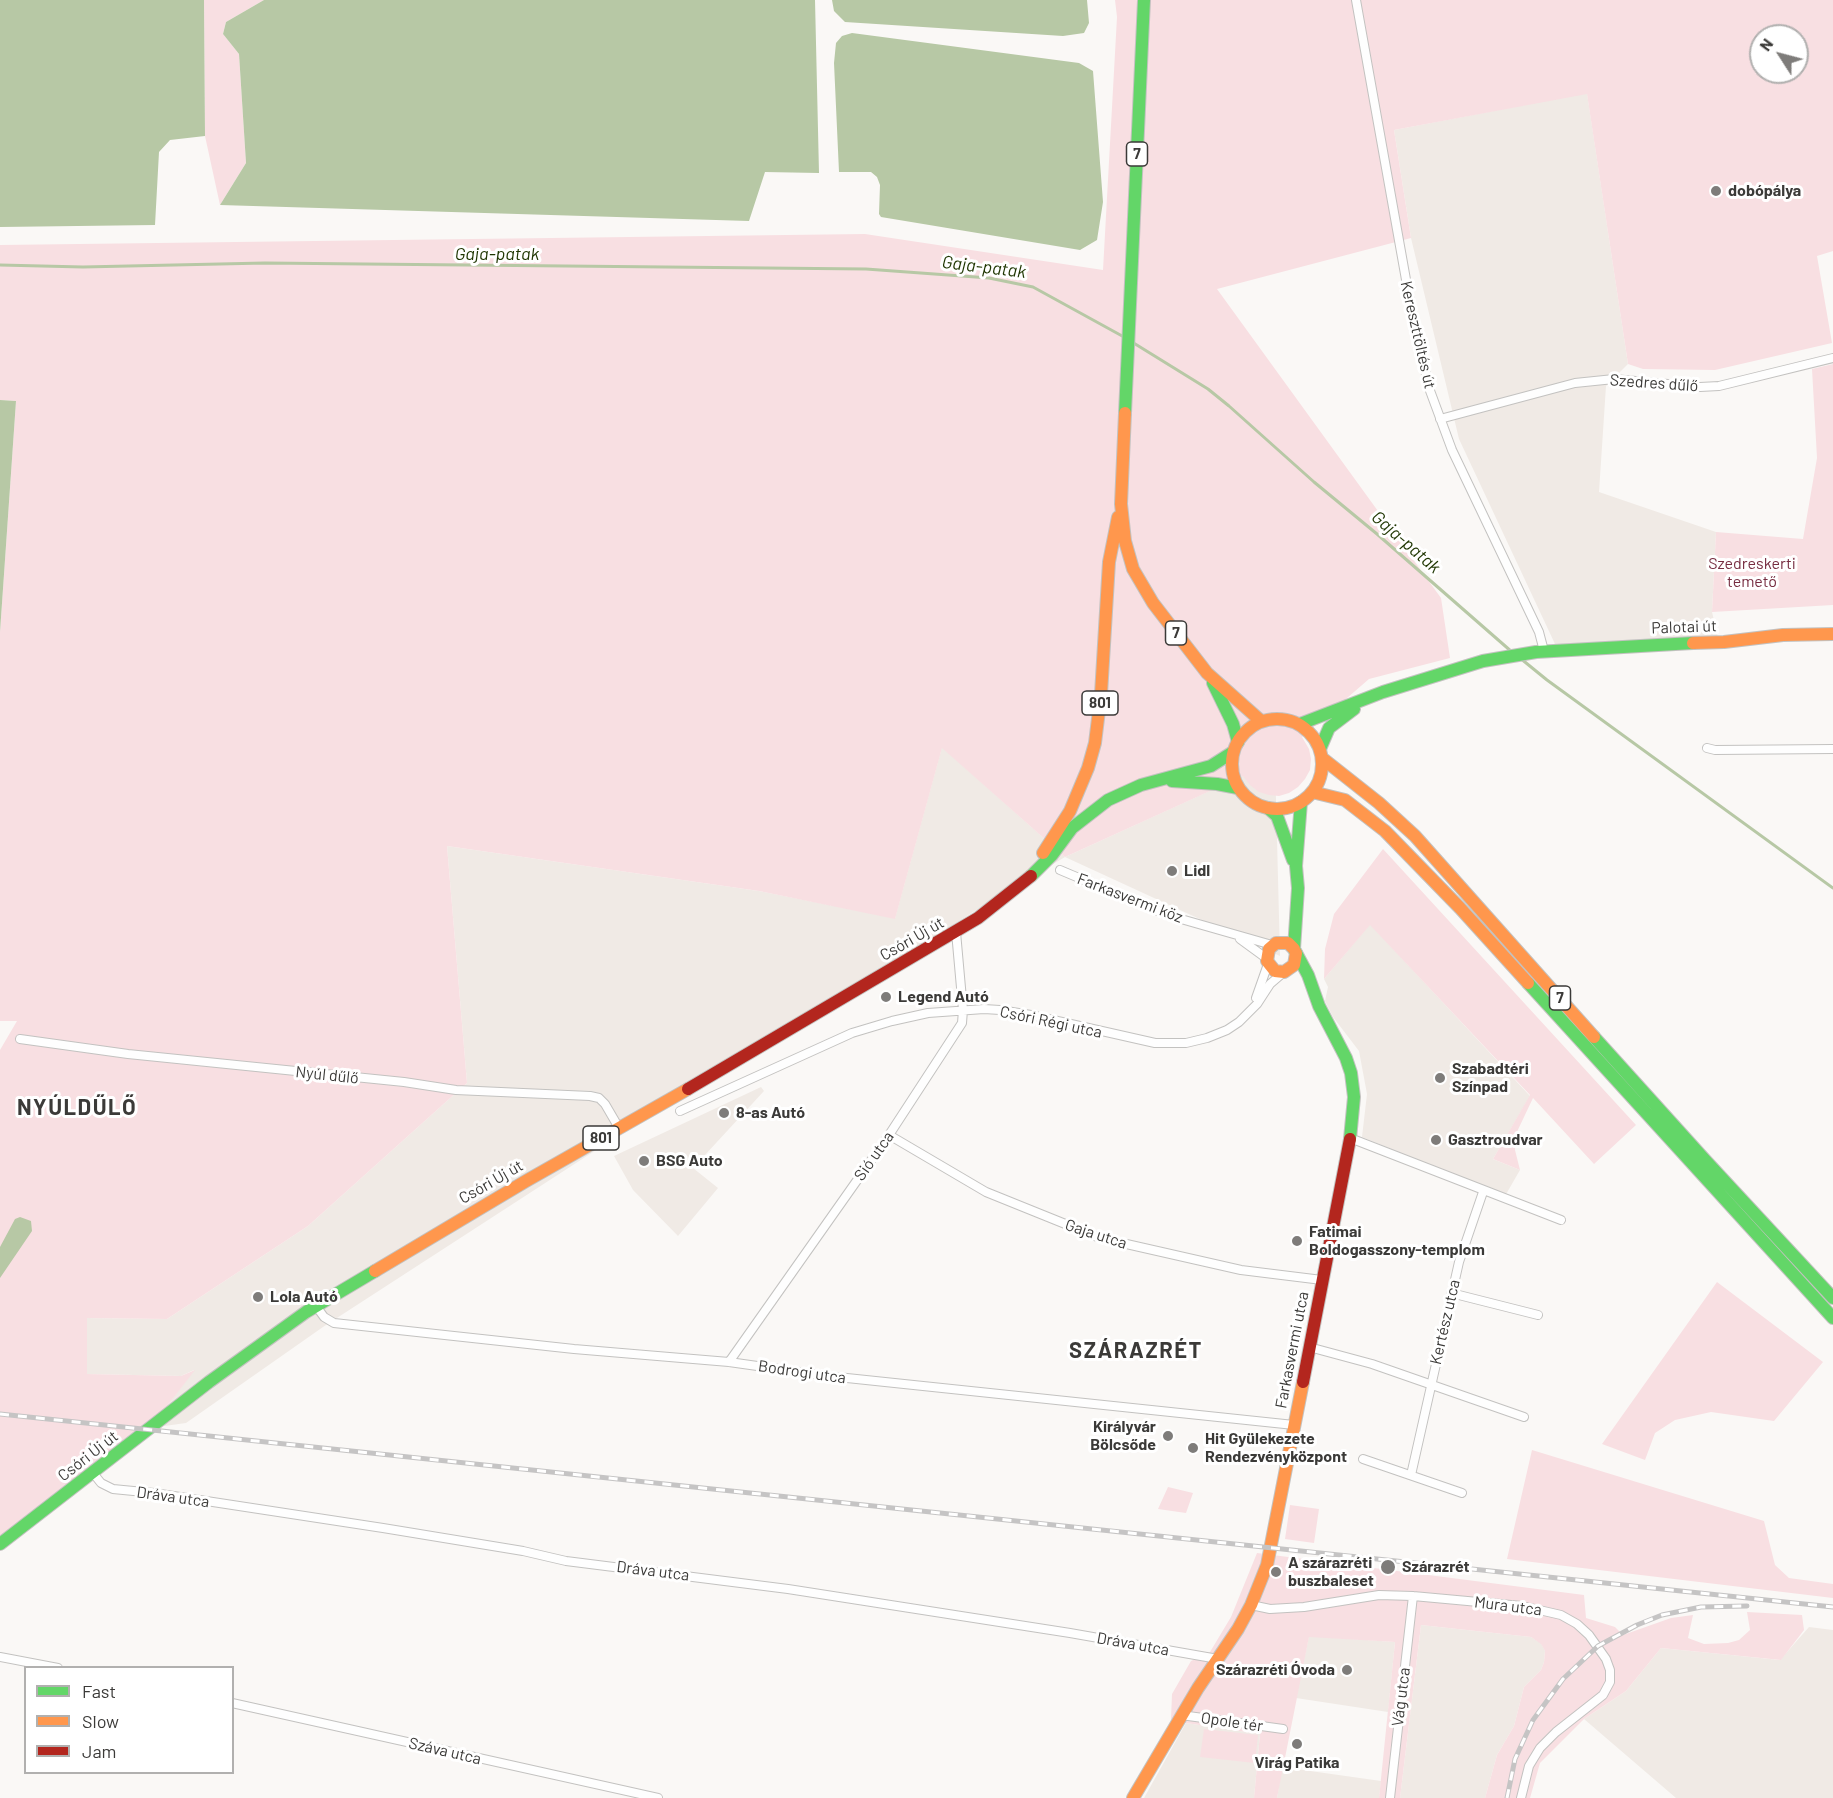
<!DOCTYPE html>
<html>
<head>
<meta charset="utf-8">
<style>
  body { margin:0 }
  #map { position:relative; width:1833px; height:1798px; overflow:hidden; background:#faf8f6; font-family:Barlow,sans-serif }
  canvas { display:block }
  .legend { position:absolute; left:24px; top:1666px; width:210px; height:108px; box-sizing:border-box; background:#fff; border:2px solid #b1b0af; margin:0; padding:8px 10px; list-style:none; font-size:18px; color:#3b3a38 }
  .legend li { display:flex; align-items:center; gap:12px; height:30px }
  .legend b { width:30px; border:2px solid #b1b0af }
  .north { position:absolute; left:1749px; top:24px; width:60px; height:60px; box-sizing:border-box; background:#fff; border:2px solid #b1b0af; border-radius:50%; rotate:306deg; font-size:16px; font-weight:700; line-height:24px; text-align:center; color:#3b3a38 }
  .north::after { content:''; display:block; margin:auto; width:21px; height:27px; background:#7e7c7a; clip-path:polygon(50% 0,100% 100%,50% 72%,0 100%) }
</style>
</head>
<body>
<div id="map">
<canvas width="1833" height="1798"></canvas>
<ul class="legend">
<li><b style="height:8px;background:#63d668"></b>Fast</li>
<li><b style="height:8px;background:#ff974d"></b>Slow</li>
<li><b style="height:8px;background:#b3261e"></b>Jam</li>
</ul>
<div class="north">N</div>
</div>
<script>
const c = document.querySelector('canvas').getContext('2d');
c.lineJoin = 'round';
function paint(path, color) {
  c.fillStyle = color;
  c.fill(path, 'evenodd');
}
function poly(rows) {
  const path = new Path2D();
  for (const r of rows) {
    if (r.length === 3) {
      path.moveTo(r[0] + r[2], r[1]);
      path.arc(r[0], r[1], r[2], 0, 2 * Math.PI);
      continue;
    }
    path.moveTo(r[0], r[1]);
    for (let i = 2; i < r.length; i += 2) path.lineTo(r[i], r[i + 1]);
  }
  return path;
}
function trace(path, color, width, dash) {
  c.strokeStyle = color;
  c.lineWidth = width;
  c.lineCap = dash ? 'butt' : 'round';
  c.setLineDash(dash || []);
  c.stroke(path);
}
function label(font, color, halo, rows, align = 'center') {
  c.font = font + ' Barlow,sans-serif';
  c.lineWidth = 6;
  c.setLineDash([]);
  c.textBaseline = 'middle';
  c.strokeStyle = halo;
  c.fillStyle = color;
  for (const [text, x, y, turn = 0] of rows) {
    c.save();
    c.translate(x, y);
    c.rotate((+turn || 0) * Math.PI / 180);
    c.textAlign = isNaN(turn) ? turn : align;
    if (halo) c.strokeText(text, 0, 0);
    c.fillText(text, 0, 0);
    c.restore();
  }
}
paint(poly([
  [1587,93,1628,364,1606,386,1599,492,1716,532,1712,612,1720,646,1585,652,1555,644,1459,439,1411,238,1394,130],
  [942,747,1065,857,1275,761,1280,956,1065,857,997,897,610,1141,323,1327,186,1423,150,1428,194,1370,181,1376,87,1374,87,1318,167,1319,308,1226,467,1083,447,846,759,891,895,918],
  [1370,924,1530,1096,1493,1159,1520,1170,1505,1196,1362,1137,1367,1094,1359,1051,1333,1017,1325,1001,1328,987,1324,979],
  [761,1087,764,1091,693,1168,718,1188,678,1236,633,1190,614,1156],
  [1421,1625,1531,1637,1541,1643,1545,1651,1544,1662,1541,1670,1524,1687,1514,1726,1497,1755,1485,1798,1400,1798],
  [1809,1627,1833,1630,1833,1798,1676,1798,1584,1719,1626,1691,1661,1648,1780,1660],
  [1309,1636,1395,1642,1388,1712,1296,1698],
  [1186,1723,1260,1734,1254,1798,1144,1798],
  [1282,1767,1381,1781,1379,1798,1277,1798]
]), '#f0eae5');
paint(poly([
  [204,0,264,0,226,22,223,34,239,54,246,163,220,205,205,136],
  [1115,0,1833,0,1833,251,1817,256,1832,343,1715,370,1643,369,1628,364,1587,94,1394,130,1411,238,1217,289,1441,598,1450,658,1369,679,1302,737,1309,749,1311,759,1310,770,1305,779,1298,787,1289,793,1279,796,1269,795,1259,792,1250,785,1243,776,1065,857,942,748,895,919,759,891,447,846,467,1083,308,1226,167,1319,87,1318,87,1374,181,1376,195,1370,150,1428,0,1544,0,1050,17,1021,0,1021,0,632,16,401,0,400,0,245,865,234,1103,270,1117,17],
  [1761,36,1797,36,1797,72,1761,72],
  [1833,364,1833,605,1712,612,1716,532,1803,539,1817,458,1812,369],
  [1383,849,1636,1125,1594,1164,1533,1098,1515,1136,1515,1150,1520,1170,1493,1159,1530,1095,1370,925,1324,979,1325,949,1334,914],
  [1717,1282,1823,1362,1774,1421,1711,1412,1675,1420,1655,1433,1645,1460,1602,1444],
  [1532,1450,1764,1521,1775,1565,1789,1578,1833,1584,1833,1598,1507,1559],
  [1168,1487,1193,1493,1186,1513,1158,1509],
  [1290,1505,1319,1509,1314,1543,1285,1539],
  [1257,1553,1584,1595,1586,1618,1615,1627,1623,1635,1671,1618,1693,1615,1688,1638,1704,1644,1728,1643,1739,1640,1750,1630,1747,1612,1802,1615,1804,1630,1781,1660,1661,1648,1626,1691,1584,1719,1540,1763,1530,1798,1485,1798,1497,1755,1514,1726,1524,1687,1541,1670,1544,1662,1545,1651,1541,1644,1531,1637,1421,1625,1400,1798,1379,1798,1395,1642,1309,1637,1277,1798,1254,1798,1260,1734,1186,1723,1171,1719,1172,1694,1191,1661,1210,1652,1231,1617],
  [1204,1729,1258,1735,1255,1763,1200,1757]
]), '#f8dfe2');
paint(poly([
  [0,0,204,0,205,136,170,140,159,152,155,225,0,227],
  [264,0,815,0,819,173,765,172,749,221,220,205,246,163,239,54,223,34,226,22],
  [832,0,1087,0,1089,23,1084,33,1063,36,845,22,834,11],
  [852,33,1079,63,1093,71,1103,202,1097,240,1080,250,881,217,879,214,880,185,877,177,871,172,839,172,834,63,836,43,842,36],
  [0,400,16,401,0,632],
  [20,1217,31,1221,32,1231,0,1278,0,1247,15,1219]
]), '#b7c8a5');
trace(poly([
  [0,265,83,267,265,263,866,269,989,278,1033,287,1124,337],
  [1132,342,1208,389,1229,406,1314,482,1377,534,1512,652],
  [1520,658,1547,680,1833,888]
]), '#b7c8a5', 3);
const street = poly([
  [1356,0,1410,302,1429,388,1452,450,1539,632,1544,651],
  [1440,419,1575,383,1614,379,1700,387,1719,386,1833,358],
  [1707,748,1715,750,1833,749],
  [1060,870,1167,915,1272,945],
  [1240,939,1266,958],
  [1256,998,1268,964],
  [20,1039,128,1054,404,1082,456,1090,590,1096,599,1098,605,1104,619,1128],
  [680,1111,852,1033,892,1021,928,1013,984,1009,1000,1010,1031,1015,1155,1043,1186,1043,1207,1038,1227,1030,1239,1022,1257,1004,1270,984,1284,972],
  [889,1135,986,1192,1100,1238,1241,1270,1322,1280],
  [1350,1138,1561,1220],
  [1451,1293,1538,1315],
  [316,1306,324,1317,334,1323,574,1349,729,1362,828,1376,1294,1425],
  [1309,1347,1372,1364,1524,1417],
  [729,1362,889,1135,962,1023,963,1010,956,932],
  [1363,1459,1462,1493],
  [93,1473,101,1483,113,1489,154,1493,383,1528,523,1551,566,1561,788,1589,1070,1633,1218,1659],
  [1411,1475,1459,1262,1483,1192],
  [1251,1605,1270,1609,1304,1607,1379,1595,1413,1596,1522,1606,1561,1615,1577,1624,1589,1635,1606,1659,1610,1670,1610,1682,1603,1695,1556,1732,1540,1748,1529,1766,1521,1798],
  [0,1657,58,1668],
  [232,1703,658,1798],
  [1181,1715,1283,1729],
  [1390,1798,1413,1596]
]);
const fast = poly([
  [1125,413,1144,0],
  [1213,683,1233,724,1238,742],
  [1300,724,1383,692,1483,661,1536,652,1693,643],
  [1320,749,1329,728,1354,709],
  [1172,781,1217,784,1238,788],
  [1301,802,1296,866,1298,888,1294,949,1308,975,1319,1006,1346,1058,1351,1073,1354,1097,1350,1139],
  [1268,808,1277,816,1293,860],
  [1031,876,1052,855,1072,828,1108,800,1141,785,1211,766,1233,752],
  [1528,983,1833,1318],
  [1594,1037,1705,1160,1833,1298],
  [0,1544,209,1382,306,1312,375,1271]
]);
const slow = poly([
  [1125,413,1121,504,1125,541,1133,569,1153,603,1207,673,1261,721],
  [1693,643,1724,642,1783,635,1833,634],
  [1277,764,45],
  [1322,758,1379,803,1415,836,1594,1037],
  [1312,792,1345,800,1385,831,1460,908,1528,983],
  [1043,853,1070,811,1088,768,1095,743,1101,694,1109,562,1118,517],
  [1294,949,1288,943,1276,943,1269,949,1267,961,1275,971,1284,972,1294,965,1296,953],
  [375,1271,526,1181,688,1089],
  [1133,1798,1198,1688,1238,1629,1251,1605,1267,1565,1303,1382]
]);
const jam = poly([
  [688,1089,978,918,1031,876],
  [1303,1382,1350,1139]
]);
trace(street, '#c3c2c0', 10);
trace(fast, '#c3c2c0', 14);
trace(slow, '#c3c2c0', 14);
trace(jam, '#c3c2c0', 14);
trace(street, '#fefefe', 8);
trace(fast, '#63d668', 12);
trace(slow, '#ff974d', 12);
trace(jam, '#b3261e', 12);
const rail = poly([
  [0,1414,1833,1607],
  [1507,1798,1515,1759,1533,1720,1563,1679,1598,1646,1637,1625,1662,1615,1701,1607,1747,1606]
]);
trace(rail, '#c5c4c4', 5);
trace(rail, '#fff', 3, [9]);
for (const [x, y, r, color] of [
  [1716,191,6,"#7e7c7a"],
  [1172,871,6,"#7e7c7a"],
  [886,997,6,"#7e7c7a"],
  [1440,1078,6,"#7e7c7a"],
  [724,1113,6,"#7e7c7a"],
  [1436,1140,6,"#7e7c7a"],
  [644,1161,6,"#7e7c7a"],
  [1297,1241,6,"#7e7c7a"],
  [258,1297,6,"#7e7c7a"],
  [1168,1436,6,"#7e7c7a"],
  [1193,1448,6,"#7e7c7a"],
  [1388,1567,8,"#7e7c7a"],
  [1276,1572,6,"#7e7c7a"],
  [1347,1670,6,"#7e7c7a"],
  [1297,1744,6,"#7e7c7a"]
]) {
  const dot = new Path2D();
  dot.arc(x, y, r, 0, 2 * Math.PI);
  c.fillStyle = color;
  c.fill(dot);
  trace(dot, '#fff', 2);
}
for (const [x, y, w] of [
  [1137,154,21],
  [1176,633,21],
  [1100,703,36],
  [1560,998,21],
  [601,1138,36]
]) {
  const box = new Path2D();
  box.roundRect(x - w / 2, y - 12, w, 24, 4.5);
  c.fillStyle = '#fff';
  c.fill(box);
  trace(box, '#3b3a38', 1.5);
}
label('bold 15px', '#3b3a38', null, [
  ["7",1137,154],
  ["7",1176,633],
  ["801",1100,703],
  ["7",1560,998],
  ["801",601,1138]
]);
label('bold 16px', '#3b3a38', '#fff', [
  ["dobópálya",1728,191],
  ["Lidl",1184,871],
  ["Legend Autó",898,997],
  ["Szabadtéri",1452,1069],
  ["Színpad",1452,1087],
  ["8-as Autó",736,1113],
  ["Gasztroudvar",1448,1140],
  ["BSG Auto",656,1161],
  ["Fatimai",1309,1232],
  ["Boldogasszony-templom",1309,1250],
  ["Lola Autó",270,1297],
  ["Királyvár",1156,1427,"right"],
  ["Bölcsőde",1156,1445,"right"],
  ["Hit Gyülekezete",1205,1439],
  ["Rendezvényközpont",1205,1457],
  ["A szárazréti",1288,1563],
  ["buszbaleset",1288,1581],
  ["Szárazrét",1402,1567],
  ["Szárazréti Óvoda",1335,1670,"right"],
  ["Virág Patika",1297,1763,"center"]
], 'left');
label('16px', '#3b3a38', '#fff', [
  ["Kereszttöltés út",1418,335,77],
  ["Szedres dűlő",1654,383,4],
  ["Palotai út",1684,627,-2],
  ["Farkasvermi köz",1130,898,21],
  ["Csóri Új út",912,939,-30],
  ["Csóri Régi utca",1051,1022,12],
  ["Nyúl dűlő",327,1075,6],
  ["Sió utca",874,1156,-55],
  ["Csóri Új út",491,1182,-30],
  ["Gaja utca",1096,1234,18],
  ["Kertész utca",1445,1322,-77],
  ["Farkasvermi utca",1292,1350,-79],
  ["Bodrogi utca",802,1372,8],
  ["Csóri Új út",88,1456,-38],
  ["Dráva utca",173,1497,8],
  ["Dráva utca",653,1571,7],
  ["Mura utca",1508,1606,7],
  ["Dráva utca",1133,1644,10],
  ["Vág utca",1401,1697,-83],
  ["Opole tér",1232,1722,8],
  ["Száva utca",445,1751,13]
]);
label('16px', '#762c40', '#fff', [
  ["Szedreskerti",1752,564],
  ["temető",1752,582]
]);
label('italic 18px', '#1e3500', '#fff', [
  ["Gaja-patak",497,254],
  ["Gaja-patak",984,267,7],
  ["Gaja-patak",1406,542,41]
]);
c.letterSpacing = '1.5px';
label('bold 22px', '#3b3a38', '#fff', [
  ["NYÚLDŰLŐ",77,1108],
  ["SZÁRAZRÉT",1136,1351]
]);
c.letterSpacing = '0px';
</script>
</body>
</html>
